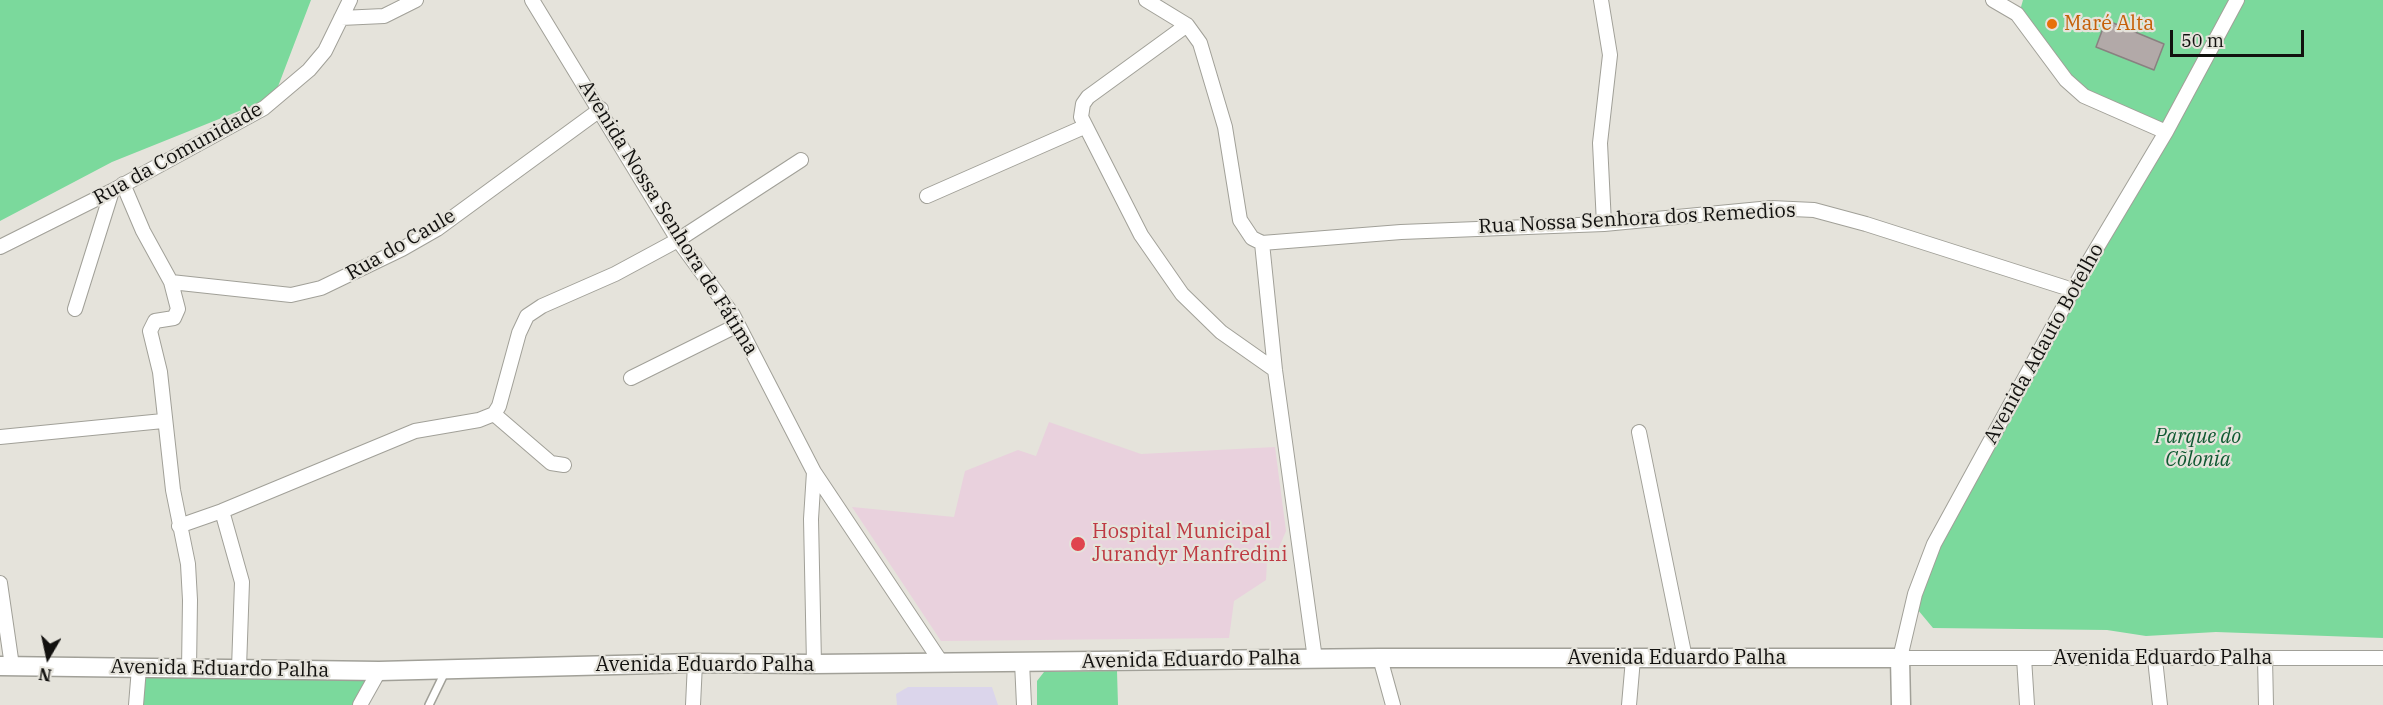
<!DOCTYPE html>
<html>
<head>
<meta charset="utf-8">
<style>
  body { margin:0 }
  #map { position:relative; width:2383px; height:705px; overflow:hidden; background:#e5e3db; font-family:"IBM Plex Serif",serif }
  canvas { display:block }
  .north { position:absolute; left:18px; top:627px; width:60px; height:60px; -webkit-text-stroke:4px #e5e3db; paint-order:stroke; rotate:189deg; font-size:16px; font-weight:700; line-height:24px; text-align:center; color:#12110f }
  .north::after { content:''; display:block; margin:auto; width:21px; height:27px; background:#12110f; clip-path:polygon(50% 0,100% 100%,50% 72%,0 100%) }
  .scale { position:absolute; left:2170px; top:30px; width:134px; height:27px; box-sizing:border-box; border:3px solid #12110f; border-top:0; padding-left:8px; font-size:18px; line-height:21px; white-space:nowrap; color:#12110f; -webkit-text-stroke:4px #e5e3db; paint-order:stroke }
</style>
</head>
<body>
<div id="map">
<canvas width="2383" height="705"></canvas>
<div class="north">N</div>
<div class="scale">50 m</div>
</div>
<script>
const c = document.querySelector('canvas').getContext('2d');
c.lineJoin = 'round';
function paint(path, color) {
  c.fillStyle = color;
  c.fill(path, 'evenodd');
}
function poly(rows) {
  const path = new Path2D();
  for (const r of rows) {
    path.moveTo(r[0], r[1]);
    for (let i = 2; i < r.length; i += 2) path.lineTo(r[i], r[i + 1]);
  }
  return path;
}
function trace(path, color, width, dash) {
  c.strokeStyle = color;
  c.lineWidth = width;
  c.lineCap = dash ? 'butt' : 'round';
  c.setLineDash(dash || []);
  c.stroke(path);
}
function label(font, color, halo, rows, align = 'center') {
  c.font = font + ' "IBM Plex Serif",serif';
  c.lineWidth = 4.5;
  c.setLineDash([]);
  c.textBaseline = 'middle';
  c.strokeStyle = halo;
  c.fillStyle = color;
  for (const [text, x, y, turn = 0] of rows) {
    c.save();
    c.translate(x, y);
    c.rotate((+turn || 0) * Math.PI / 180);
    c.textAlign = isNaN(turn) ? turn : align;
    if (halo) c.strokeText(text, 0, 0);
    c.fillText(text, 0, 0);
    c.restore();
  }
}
paint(poly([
  [908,687,992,687,998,705,897,705,896,694]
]), '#dbd5eb');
paint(poly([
  [1049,422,1141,454,1275,447,1286,531,1275,557,1267,561,1266,580,1234,601,1229,638,941,641,852,507,954,517,965,471,1018,450,1036,456]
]), '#e9d1dd');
paint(poly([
  [0,0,311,0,274,97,112,162,0,221],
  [2023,0,2233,0,2165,130,2106,104,2068,78,2019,14],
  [2237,0,2383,0,2383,638,2216,632,2146,636,2107,630,1933,628,1913,604,1941,542],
  [1117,671,1118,705,1037,705,1037,681,1044,672],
  [144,676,368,678,354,705,139,705]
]), '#7bd99c');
const building = poly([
  [2106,20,2164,44,2154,70,2096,47,2106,20]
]);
paint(building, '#b2a9a8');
trace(building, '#898180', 1.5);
const service = poly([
  [429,705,445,672]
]);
const minor = poly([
  [532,0,678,240,733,315,814,472,941,662],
  [1146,0,1187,25,1200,43,1225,127,1240,220,1252,238,1262,243],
  [1601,0,1610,55,1600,143,1604,224],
  [1993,0,2017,14,2066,80,2084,96,2166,132],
  [2237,0,2166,132,2086,266,1934,544,1915,594,1900,658,2383,658],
  [341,18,384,16,416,0],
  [1187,25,1088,97,1083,104,1081,117,1141,235,1182,294,1221,332,1275,370],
  [123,184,143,231,171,282,178,309,174,318,155,321,150,331,160,372,173,490,188,564,190,600,189,669],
  [927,196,1084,127],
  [0,247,112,191,264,108,309,70,325,51,350,0],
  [171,282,291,295,321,288,402,249,437,229,601,109],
  [75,309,112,191],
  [631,378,738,325],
  [494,414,551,463,564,465],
  [1639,432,1685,658],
  [0,437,163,421],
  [222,511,242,582,239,668],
  [179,526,222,511,415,431,479,420,494,414,499,406,519,333,527,316,542,306,615,274,678,240,801,160],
  [0,583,12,666],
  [1380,658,1393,705],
  [2024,658,2027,705],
  [2265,658,2266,705],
  [1315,659,1275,370,1262,243,1401,232,1604,224,1771,208,1814,210,1866,224,2073,290],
  [2155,659,2160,705],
  [1022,662,1024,705],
  [814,664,811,519,814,472],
  [136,705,139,668],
  [360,705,379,671],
  [693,705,695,663],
  [1629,705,1633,659]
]);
const tertiary = poly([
  [0,666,379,671,695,663,814,664,1380,658,1900,658,1901,705]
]);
trace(service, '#a1a098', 10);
trace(minor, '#a1a098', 16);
trace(tertiary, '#a1a098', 21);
trace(service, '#fff', 7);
trace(minor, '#fff', 14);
trace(tertiary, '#fff', 18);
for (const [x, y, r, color] of [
  [2052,24,6,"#e8710a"],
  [1078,544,8,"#e0444e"]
]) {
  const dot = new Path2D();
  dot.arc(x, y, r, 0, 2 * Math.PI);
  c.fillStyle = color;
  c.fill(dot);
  trace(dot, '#e5e3db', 2);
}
label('20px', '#c56008', '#e5e3db', [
  ["Maré Alta",2064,24]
], 'left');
label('20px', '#12110f', '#e5e3db', [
  ["Rua da Comunidade",178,154,-29],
  ["Avenida Nossa Senhora de Fátima",668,218,58],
  ["Rua Nossa Senhora dos Remedios",1637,219,-3],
  ["Rua do Caule",401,245,-30],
  ["Avenida Adauto Botelho",2044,344,-61],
  ["Avenida Eduardo Palha",1677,658],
  ["Avenida Eduardo Palha",2163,658],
  ["Avenida Eduardo Palha",1191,660,-1],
  ["Avenida Eduardo Palha",705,665],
  ["Avenida Eduardo Palha",220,669,1]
]);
label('italic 20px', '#0f5831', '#e5e3db', [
  ["Parque do",2198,437],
  ["Cõlonia",2198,460]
]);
label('20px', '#be3a42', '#e5e3db', [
  ["Hospital Municipal",1092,532],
  ["Jurandyr Manfredini",1092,555]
], 'left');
</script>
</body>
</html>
